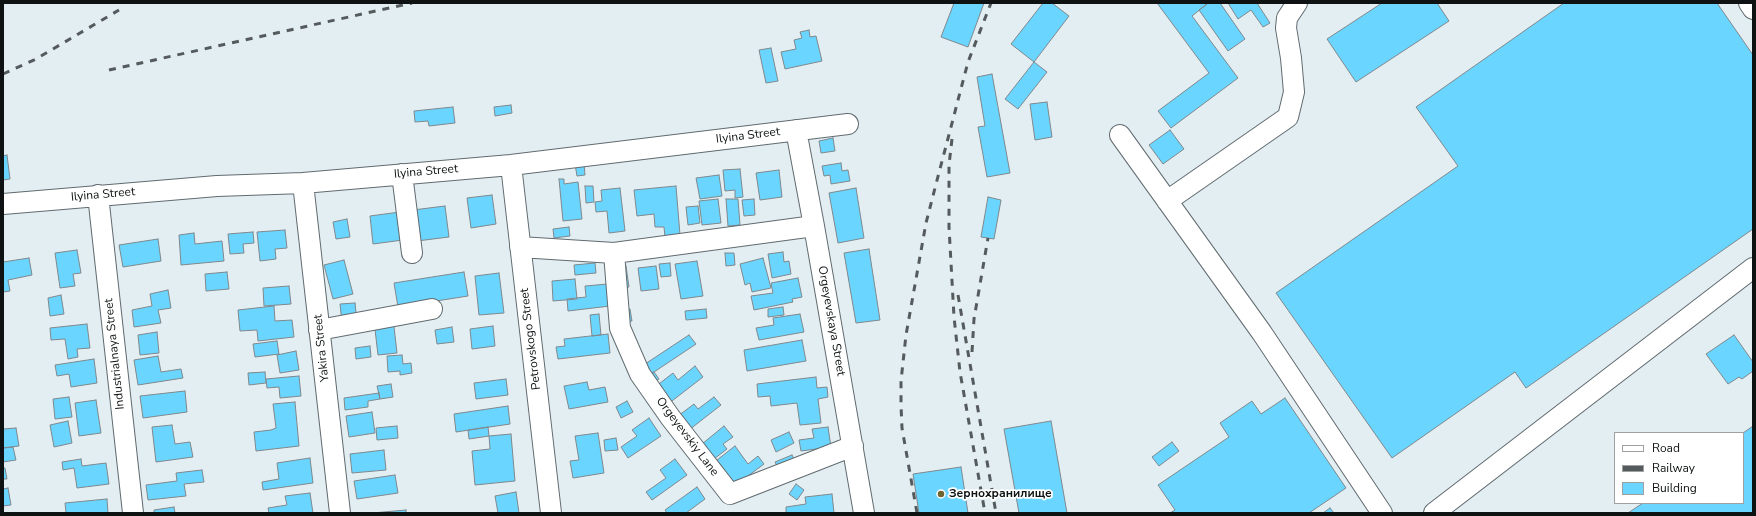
<!DOCTYPE html>
<html>
<head>
<meta charset="utf-8">
<style>
  body { margin:0 }
  #map { position:relative; width:1756px; height:516px; overflow:hidden; background:#e3eef3; font-family:"Nunito Sans",sans-serif }
  canvas { display:block }
  .frame { position:absolute; inset:0; border:4px solid #0e1213; pointer-events:none }
  .legend { position:absolute; left:1614px; top:432px; width:130px; height:72px; box-sizing:border-box; background:#fff; border:1px solid #9fa0a1; margin:0; padding:5px 7px; list-style:none; font-size:12px; color:#0e1213 }
  .legend li { display:flex; align-items:center; gap:8px; height:20px }
  .legend b { width:20px; border:1px solid #9fa0a1 }
</style>
</head>
<body>
<div id="map">
<canvas width="1756" height="516"></canvas>
<div class="frame"></div>
<ul class="legend">
<li><b style="height:5px;background:#fff"></b>Road</li>
<li><b style="height:5px;background:#555b5d"></b>Railway</li>
<li><b style="height:11px;background:#6ad5ff"></b>Building</li>
</ul>
</div>
<script>
const c = document.querySelector('canvas').getContext('2d');
c.lineJoin = 'round';
function paint(path, color) {
  c.fillStyle = color;
  c.fill(path, 'evenodd');
}
function poly(rows) {
  const path = new Path2D();
  for (const r of rows) {
    path.moveTo(r[0], r[1]);
    for (let i = 2; i < r.length; i += 2) path.lineTo(r[i], r[i + 1]);
  }
  return path;
}
function trace(path, color, width, dash) {
  c.strokeStyle = color;
  c.lineWidth = width;
  c.lineCap = dash ? 'butt' : 'round';
  c.setLineDash(dash || []);
  c.stroke(path);
}
function label(font, color, halo, rows, align = 'center') {
  c.font = font + ' "Nunito Sans",sans-serif';
  c.lineWidth = 3.5;
  c.setLineDash([]);
  c.textBaseline = 'middle';
  c.strokeStyle = halo;
  c.fillStyle = color;
  for (const [text, x, y, turn = 0] of rows) {
    c.save();
    c.translate(x, y);
    c.rotate((+turn || 0) * Math.PI / 180);
    c.textAlign = isNaN(turn) ? turn : align;
    if (halo) c.strokeText(text, 0, 0);
    c.fillText(text, 0, 0);
    c.restore();
  }
}
const building = poly([
  [954,3,984,3,968,47,941,37,954,3],
  [1043,3,1052,3,1069,16,1034,62,1011,44,1043,3],
  [1157,3,1206,3,1207,4,1192,16,1238,78,1171,128,1158,111,1209,73,1157,3],
  [1206,3,1220,3,1245,39,1228,51,1199,10,1207,4,1206,3],
  [1228,3,1257,3,1270,23,1263,27,1251,10,1238,19,1228,3],
  [1382,3,1437,3,1449,21,1356,82,1327,39,1382,3],
  [1564,3,1717,3,1753,55,1753,229,1526,388,1515,372,1392,458,1276,293,1458,166,1416,107,1564,3],
  [809,30,810,37,816,36,822,61,785,69,781,52,796,49,794,40,802,38,800,32,809,30],
  [771,48,778,81,766,83,759,50,771,48],
  [1034,62,1047,72,1018,109,1005,99,1034,62],
  [992,74,1010,173,987,177,978,127,985,126,977,77,992,74],
  [1047,102,1052,137,1035,140,1030,104,1047,102],
  [511,105,512,113,495,116,494,107,511,105],
  [453,107,455,123,429,126,428,121,415,122,414,111,453,107],
  [1170,130,1184,149,1163,164,1149,145,1170,130],
  [833,138,835,151,821,153,819,141,833,138],
  [7,155,10,179,3,180,3,156,7,155],
  [584,163,585,175,577,176,575,164,584,163],
  [841,163,842,171,848,170,850,181,831,184,830,175,824,176,822,166,841,163],
  [740,169,743,197,735,198,735,190,725,191,723,170,740,169],
  [779,170,782,197,760,200,756,173,779,170],
  [719,175,722,196,700,199,696,178,719,175],
  [559,179,564,179,564,184,578,182,582,219,563,221,559,179],
  [585,186,593,186,594,202,586,203,585,186],
  [676,186,680,235,665,237,664,227,655,227,654,214,637,216,634,190,676,186],
  [620,188,625,231,609,233,607,211,596,212,595,202,602,201,601,190,620,188],
  [856,188,864,238,838,243,829,193,856,188],
  [492,195,496,224,471,228,467,198,492,195],
  [988,197,1001,200,994,239,981,237,988,197],
  [718,199,721,223,702,225,699,201,718,199],
  [726,199,738,199,740,225,728,226,726,199],
  [754,199,755,215,744,216,742,200,754,199],
  [445,206,449,237,417,241,413,210,445,206],
  [698,206,700,223,688,225,686,207,698,206],
  [400,212,403,240,373,244,370,216,400,212],
  [347,219,350,237,336,239,333,222,347,219],
  [569,227,570,236,554,238,553,229,569,227],
  [285,230,287,248,275,249,276,259,260,261,257,232,285,230],
  [253,232,254,243,243,244,244,253,230,254,228,234,253,232],
  [194,233,195,244,222,241,224,261,181,265,179,235,194,233],
  [158,239,161,261,123,267,119,245,158,239],
  [869,249,880,320,856,323,844,253,869,249],
  [77,250,81,273,73,274,75,286,60,288,55,253,77,250],
  [783,252,784,262,789,261,791,274,772,278,768,254,783,252],
  [725,253,734,253,735,265,726,266,725,253],
  [29,258,32,275,8,280,10,291,3,292,3,262,29,258],
  [763,258,771,288,752,292,750,283,745,285,740,264,763,258],
  [344,260,353,294,333,299,324,265,344,260],
  [697,261,703,296,681,299,675,264,697,261],
  [595,263,596,273,575,275,574,265,595,263],
  [670,263,671,276,661,277,659,264,670,263],
  [626,266,629,287,623,288,620,267,626,266],
  [656,266,659,289,641,291,638,268,656,266],
  [227,272,229,289,206,291,205,274,227,272],
  [464,272,468,296,398,307,394,283,464,272],
  [499,273,504,313,479,315,475,276,499,273],
  [798,278,802,297,792,299,793,302,754,310,751,296,773,293,771,283,798,278],
  [575,279,577,299,553,301,552,281,575,279],
  [608,284,610,306,568,311,567,299,586,297,585,286,608,284],
  [289,286,291,304,264,306,263,288,289,286],
  [168,290,171,308,158,310,161,323,134,327,132,310,152,306,150,294,168,290],
  [61,295,64,314,50,316,48,298,61,295],
  [355,303,357,322,342,323,340,304,355,303],
  [274,306,275,321,292,320,294,337,258,341,257,330,240,331,238,310,274,306],
  [783,307,784,315,768,317,768,309,783,307],
  [622,309,630,309,632,321,623,322,622,309],
  [706,309,707,318,686,320,685,311,706,309],
  [599,314,601,335,592,336,590,315,599,314],
  [800,314,804,332,759,340,756,328,774,325,773,318,800,314],
  [393,318,397,353,378,355,374,321,393,318],
  [87,324,90,348,77,349,78,357,68,359,65,339,51,340,50,328,87,324],
  [493,326,495,346,472,349,470,329,493,326],
  [452,327,454,342,437,344,435,330,452,327],
  [157,332,159,353,140,355,138,335,157,332],
  [608,334,610,353,558,359,556,347,565,346,564,339,608,334],
  [689,335,696,344,648,376,642,366,689,335],
  [1734,335,1753,362,1753,371,1742,379,1739,377,1728,384,1706,354,1734,335],
  [802,340,806,361,747,371,744,350,802,340],
  [277,341,279,354,255,357,253,344,277,341],
  [370,346,371,357,356,359,355,348,370,346],
  [296,351,299,370,280,373,277,355,296,351],
  [402,355,403,364,411,363,412,373,400,375,400,371,388,372,387,356,402,355],
  [158,356,161,372,181,369,183,378,138,385,134,360,158,356],
  [94,359,97,383,71,387,69,374,57,376,55,365,94,359],
  [695,366,703,377,668,404,655,387,673,373,678,380,695,366],
  [265,372,266,383,249,385,248,373,265,372],
  [654,372,659,379,649,386,648,376,654,372],
  [299,376,301,396,280,398,279,387,267,388,266,379,299,376],
  [816,377,817,388,827,387,828,397,818,399,821,423,800,425,797,403,771,406,770,396,758,397,757,384,816,377],
  [506,379,508,395,476,399,474,383,506,379],
  [587,382,589,390,605,387,608,402,569,409,564,386,587,382],
  [391,384,393,397,380,399,377,386,391,384],
  [185,391,187,412,143,418,140,396,185,391],
  [379,393,380,399,368,401,368,407,345,410,344,398,379,393],
  [69,397,72,417,55,419,53,399,69,397],
  [714,397,721,405,689,430,678,416,694,404,698,409,714,397],
  [1285,398,1346,488,1309,513,1170,513,1175,510,1158,485,1229,437,1220,423,1252,401,1261,414,1285,398],
  [96,400,101,433,79,436,75,403,96,400],
  [627,401,633,412,621,418,616,407,627,401],
  [295,402,299,446,256,451,254,432,271,430,276,428,273,404,295,402],
  [508,406,510,424,456,432,454,414,508,406],
  [372,412,375,433,349,437,346,416,372,412],
  [649,418,661,436,628,458,621,447,637,436,632,430,649,418],
  [68,421,72,443,54,447,50,425,68,421],
  [1051,421,1067,513,1019,513,1004,429,1051,421],
  [172,425,175,444,190,442,193,457,156,462,152,427,172,425],
  [397,426,398,438,377,440,376,428,397,426],
  [724,426,733,437,723,444,727,449,714,459,702,444,724,426],
  [1753,426,1753,513,1628,513,1643,503,1743,503,1743,433,1753,426],
  [488,427,489,436,469,439,468,430,488,427],
  [828,427,831,447,801,451,799,440,814,438,812,429,828,427],
  [16,428,19,446,3,448,3,429,16,428],
  [789,432,794,443,776,452,771,440,789,432],
  [598,433,604,473,573,478,570,461,579,460,575,436,598,433],
  [511,434,515,481,475,485,472,451,490,449,489,436,511,434],
  [616,438,618,450,605,451,604,440,616,438],
  [1172,442,1179,451,1159,466,1152,457,1172,442],
  [735,446,748,464,758,456,764,464,736,485,717,460,735,446],
  [13,447,16,460,3,462,3,448,13,447],
  [384,450,386,470,352,473,350,454,384,450],
  [792,455,797,465,780,472,775,462,792,455],
  [310,458,313,483,263,490,262,482,279,479,277,463,310,458],
  [81,459,82,466,106,463,109,484,77,488,74,468,63,470,62,462,81,459],
  [675,459,687,475,652,500,646,492,666,478,660,470,675,459],
  [961,467,968,513,919,513,913,474,961,467],
  [3,468,5,468,7,479,3,479,3,468],
  [202,470,204,482,184,484,186,496,148,500,146,485,177,481,176,473,202,470],
  [395,475,398,493,357,499,354,481,395,475],
  [796,484,804,490,797,500,789,494,796,484],
  [697,487,705,499,686,513,667,513,665,510,697,487],
  [8,488,11,505,3,506,3,489,8,488],
  [516,492,519,513,498,513,495,496,516,492],
  [310,493,313,513,269,513,268,508,287,505,285,496,310,493],
  [832,494,834,513,786,513,786,507,806,504,805,497,832,494],
  [107,499,108,513,66,513,65,503,107,499],
  [174,507,175,513,154,513,154,510,174,507],
  [1330,508,1334,513,1323,513,1330,508],
  [406,510,406,513,372,513,406,510]
]);
paint(building, '#6ad5ff');
trace(building, '#7e888c', 1);
const minor = poly([
  [1749,3,1753,9],
  [796,130,814,226,864,513],
  [1120,135,1262,333,1382,513],
  [511,165,551,513],
  [402,174,412,253],
  [303,183,340,513],
  [98,195,133,513],
  [1167,201,1288,117,1294,92,1291,58,1286,28,1287,18,1297,3],
  [3,204,217,186,303,183,511,165,848,124],
  [520,247,614,253,620,328,640,374,670,417,730,494,853,446],
  [614,253,814,226],
  [319,330,432,309],
  [1434,513,1753,268]
]);
trace(minor, '#616b6f', 22);
trace(minor, '#fff', 20);
trace(poly([
  [109,70,412,3],
  [3,74,36,59,119,10],
  [952,139,949,165,949,227,954,317,960,372,985,513],
  [958,295,996,513],
  [972,352,974,319,988,238],
  [917,513,902,428,901,405,901,381,906,335,926,223,935,188,968,62,991,3]
]), '#555b5d', 3, [7, 7]);
for (const [x, y, r, color] of [
  [941,494,4,"#6d6430"]
]) {
  const dot = new Path2D();
  dot.arc(x, y, r, 0, 2 * Math.PI);
  c.fillStyle = color;
  c.fill(dot);
  trace(dot, '#fff', 1.5);
}
label('12px', '#0e1213', '#fff', [
  ["Ilyina Street",748,136,-7],
  ["Ilyina Street",426,172,-5],
  ["Ilyina Street",103,195,-5],
  ["Orgeyevskaya Street",831,321,80],
  ["Petrovskogo Street",531,339,-97],
  ["Yakira Street",322,348,-96],
  ["Industrialnaya Street",115,354,-96],
  ["Orgeyevskiy Lane",687,437,53]
]);
label('bold 12px', '#0e1213', '#fff', [
  ["Зернохранилище",949,494]
], 'left');
</script>
</body>
</html>
